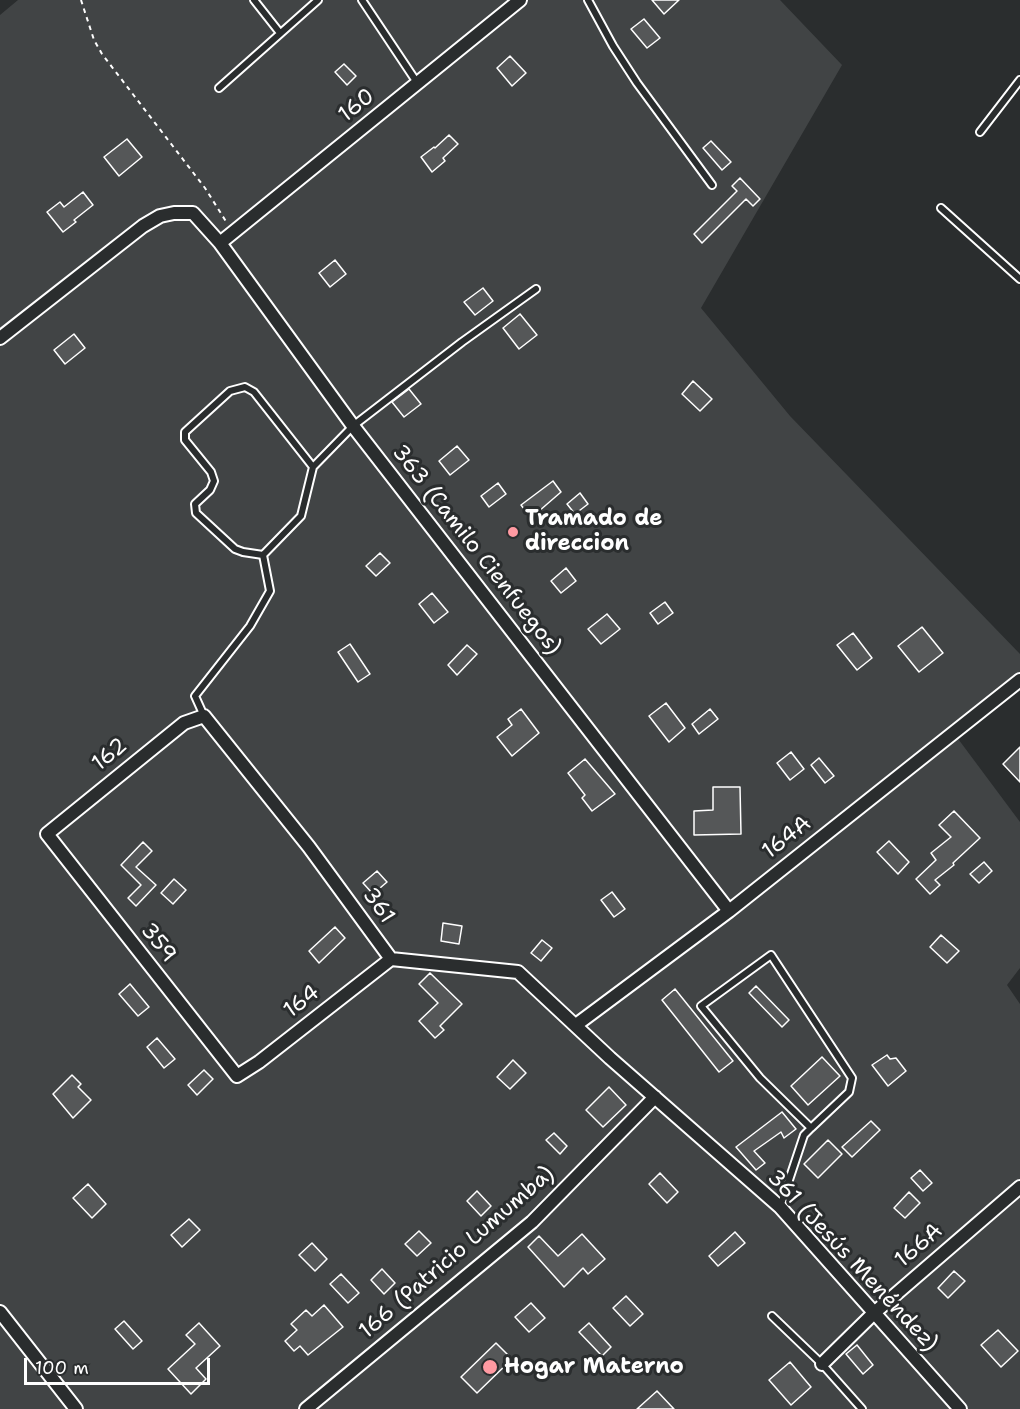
<!DOCTYPE html>
<html>
<head>
<meta charset="utf-8">
<style>
  body { margin:0 }
  #map { position:relative; width:1020px; height:1409px; overflow:hidden; background:#2a2d2e; font-family:"Shantell Sans",sans-serif }
  canvas { display:block }
  .scale { position:absolute; left:24px; top:1358px; width:186px; height:27px; box-sizing:border-box; border:3px solid #fff; border-top:0; padding-left:8px; font-size:18px; line-height:21px; white-space:nowrap; color:#fff; -webkit-text-stroke:4px #2a2d2e; paint-order:stroke }
</style>
</head>
<body>
<div id="map">
<canvas width="1020" height="1409"></canvas>
<div class="scale">100 m</div>
</div>
<script>
const c = document.querySelector('canvas').getContext('2d');
c.lineJoin = 'round';
function paint(path, color) {
  c.fillStyle = color;
  c.fill(path, 'evenodd');
}
function poly(rows) {
  const path = new Path2D();
  for (const r of rows) {
    path.moveTo(r[0], r[1]);
    for (let i = 2; i < r.length; i += 2) path.lineTo(r[i], r[i + 1]);
  }
  return path;
}
function trace(path, color, width, dash) {
  c.strokeStyle = color;
  c.lineWidth = width;
  c.lineCap = dash ? 'butt' : 'round';
  c.setLineDash(dash || []);
  c.stroke(path);
}
function label(font, color, halo, rows, align = 'center') {
  c.font = font + ' "Shantell Sans",sans-serif';
  c.lineWidth = 6;
  c.setLineDash([]);
  c.textBaseline = 'middle';
  c.strokeStyle = halo;
  c.fillStyle = color;
  for (const [text, x, y, turn = 0] of rows) {
    c.save();
    c.translate(x, y);
    c.rotate((+turn || 0) * Math.PI / 180);
    c.textAlign = isNaN(turn) ? turn : align;
    if (halo) c.strokeText(text, 0, 0);
    c.fillText(text, 0, 0);
    c.restore();
  }
}
paint(poly([
  [18,0,780,0,842,65,701,308,790,416,1020,654,1020,673,950,728,1020,822,1020,968,1007,985,1020,1004,1020,1409,0,1409,0,15]
]), '#414445');
const building = poly([
  [652,0,679,0,664,14,652,0],
  [644,19,660,38,647,48,631,29,644,19],
  [510,56,526,73,512,86,497,68,510,56],
  [344,64,356,76,347,85,335,72,344,64],
  [449,135,458,144,443,158,445,161,432,172,421,157,434,147,435,148,449,135],
  [127,139,142,157,119,176,104,157,127,139],
  [711,141,731,162,722,170,703,148,711,141],
  [740,178,760,199,753,206,746,199,702,243,694,234,737,191,732,186,740,178],
  [83,192,93,205,74,220,76,222,63,232,47,212,60,202,64,207,83,192],
  [335,260,346,274,330,287,319,273,335,260],
  [483,288,493,301,475,315,464,302,483,288],
  [520,314,537,335,519,349,503,328,520,314],
  [74,334,85,348,65,364,54,350,74,334],
  [693,381,712,399,700,411,682,394,693,381],
  [409,389,421,404,404,417,392,402,409,389],
  [457,446,469,460,450,475,439,461,457,446],
  [553,481,561,492,531,518,521,505,553,481],
  [498,483,506,494,489,507,481,496,498,483],
  [580,493,588,504,575,514,567,504,580,493],
  [380,553,390,563,376,576,366,566,380,553],
  [566,568,576,581,561,593,551,581,566,568],
  [432,593,448,612,434,623,419,604,432,593],
  [665,602,673,613,658,624,650,613,665,602],
  [607,614,620,629,601,644,588,629,607,614],
  [922,627,943,653,919,672,898,646,922,627],
  [853,633,872,658,857,670,837,645,853,633],
  [350,644,370,674,358,682,338,652,350,644],
  [467,645,477,654,457,675,448,665,467,645],
  [666,703,685,728,669,742,649,716,666,703],
  [521,709,539,733,512,756,497,737,512,725,508,719,521,709],
  [710,709,718,719,699,734,692,724,710,709],
  [1020,747,1020,782,1003,764,1020,747],
  [791,752,804,769,790,780,777,763,791,752],
  [819,758,834,776,825,783,811,765,819,758],
  [585,759,615,794,592,811,582,798,585,795,568,773,585,759],
  [713,787,740,787,741,834,694,835,694,811,713,810,713,787],
  [954,811,980,838,953,863,954,865,935,880,940,885,930,894,916,879,936,860,931,853,951,837,939,825,954,811],
  [889,841,909,862,898,874,877,852,889,841],
  [143,842,152,851,136,867,156,885,136,906,128,898,141,885,121,865,143,842],
  [984,862,992,871,979,883,970,874,984,862],
  [377,871,387,882,373,894,363,883,377,871],
  [174,879,186,890,173,904,161,893,174,879],
  [612,892,625,909,614,917,601,900,612,892],
  [443,923,462,926,459,944,441,941,443,923],
  [335,927,345,938,319,963,309,951,335,927],
  [941,935,959,951,947,963,930,947,941,935],
  [542,940,552,948,541,961,531,953,542,940],
  [430,973,462,1004,440,1026,444,1030,435,1038,419,1021,438,1003,419,984,430,973],
  [130,984,149,1007,138,1016,119,994,130,984],
  [756,986,789,1020,782,1027,749,993,756,986],
  [675,989,733,1061,719,1072,662,1000,675,989],
  [157,1038,175,1059,164,1068,147,1047,157,1038],
  [887,1055,890,1059,896,1058,906,1071,888,1086,872,1065,887,1055],
  [822,1057,840,1076,808,1105,791,1086,822,1057],
  [513,1060,526,1073,510,1089,497,1077,513,1060],
  [204,1070,213,1079,197,1095,188,1085,204,1070],
  [72,1075,81,1084,78,1087,91,1100,73,1118,53,1094,72,1075],
  [609,1087,626,1105,603,1127,586,1110,609,1087],
  [782,1112,796,1129,784,1138,781,1132,754,1151,765,1163,756,1170,736,1147,782,1112],
  [871,1121,880,1130,852,1157,842,1147,871,1121],
  [554,1133,567,1146,560,1154,546,1140,554,1133],
  [828,1140,842,1154,818,1178,804,1164,828,1140],
  [920,1170,932,1183,923,1191,911,1178,920,1170],
  [660,1173,678,1192,667,1203,649,1184,660,1173],
  [88,1184,106,1204,92,1218,73,1198,88,1184],
  [477,1191,491,1206,481,1216,467,1201,477,1191],
  [909,1192,920,1203,905,1218,894,1208,909,1192],
  [189,1219,200,1230,182,1247,171,1235,189,1219],
  [419,1231,431,1243,417,1256,405,1244,419,1231],
  [735,1232,745,1243,718,1266,709,1256,735,1232],
  [582,1234,605,1259,588,1274,583,1268,564,1287,528,1247,539,1236,558,1256,582,1234],
  [312,1243,327,1259,315,1271,299,1255,312,1243],
  [382,1269,395,1283,384,1294,371,1280,382,1269],
  [954,1271,965,1281,948,1298,938,1288,954,1271],
  [341,1274,359,1293,348,1303,330,1284,341,1274],
  [626,1296,643,1314,630,1326,613,1308,626,1296],
  [531,1303,545,1318,529,1332,515,1317,531,1303],
  [324,1305,343,1327,308,1355,300,1346,294,1351,285,1341,297,1330,291,1324,306,1310,312,1316,324,1305],
  [124,1321,142,1341,133,1349,115,1329,124,1321],
  [199,1323,220,1346,196,1368,206,1379,191,1394,168,1369,195,1344,186,1335,199,1323],
  [589,1323,611,1347,602,1356,579,1332,589,1323],
  [998,1330,1018,1351,1001,1367,981,1345,998,1330],
  [496,1343,512,1359,477,1393,461,1377,496,1343],
  [857,1345,873,1365,863,1374,846,1354,857,1345],
  [790,1362,811,1387,791,1405,769,1380,790,1362],
  [657,1391,674,1409,637,1409,657,1391]
]);
paint(building, '#555758');
trace(building, '#fff', 1.5);
const lane = poly([
  [254,0,280,33],
  [362,0,418,84],
  [588,0,613,46,637,83,712,185],
  [219,88,318,0],
  [980,132,1020,80],
  [941,208,1020,279],
  [263,555,243,552,235,549,196,513,195,504,210,490,214,481,211,472,185,440,185,432,230,391,245,387,254,392,313,467],
  [204,716,195,696,250,626,270,591,263,555,301,516,313,467,353,426,462,342,536,289],
  [780,1207,804,1135,811,1128,849,1092,852,1078,771,955,701,1006,760,1078,811,1128],
  [772,1316,822,1364,862,1409]
]);
const street = poly([
  [220,243,520,0],
  [0,338,143,226,160,216,174,213,193,213,220,243,353,426,729,911],
  [391,959,259,1062,237,1076,47,834,184,723,204,716,309,847,391,959,518,972,610,1058,780,1207,960,1409],
  [576,1025,729,911,1020,680],
  [0,1312,76,1409],
  [822,1364,874,1313,1020,1187],
  [306,1409,532,1222,655,1097]
]);
trace(lane, '#fff', 10);
trace(street, '#fff', 16);
trace(poly([
  [81,0,94,40,102,54,205,188,227,223]
]), '#fff', 2, [4.5, 4.5]);
trace(lane, '#2a2d2e', 6);
trace(street, '#2a2d2e', 12);
for (const [x, y, r, color] of [
  [513,532,6,"#ff9aa2"],
  [490,1367,8,"#ff9aa2"]
]) {
  const dot = new Path2D();
  dot.arc(x, y, r, 0, 2 * Math.PI);
  c.fillStyle = color;
  c.fill(dot);
  trace(dot, '#2a2d2e', 2);
}
label('22px', '#fff', '#2a2d2e', [
  ["160",357,106,-39],
  ["363 (Camilo Cienfuegos)",476,550,52],
  ["162",110,755,-39],
  ["164A",787,838,-38],
  ["361",378,906,54],
  ["359",158,943,52],
  ["164",302,1002,-38],
  ["166A",919,1246,-41],
  ["166 (Patricio Lumumba)",457,1253,-41],
  ["361 (Jesús Menéndez)",852,1261,47]
]);
label('bold 22px', '#fff', '#2a2d2e', [
  ["Tramado de",525,519],
  ["direccion",525,544],
  ["Hogar Materno",504,1367]
], 'left');
</script>
</body>
</html>
